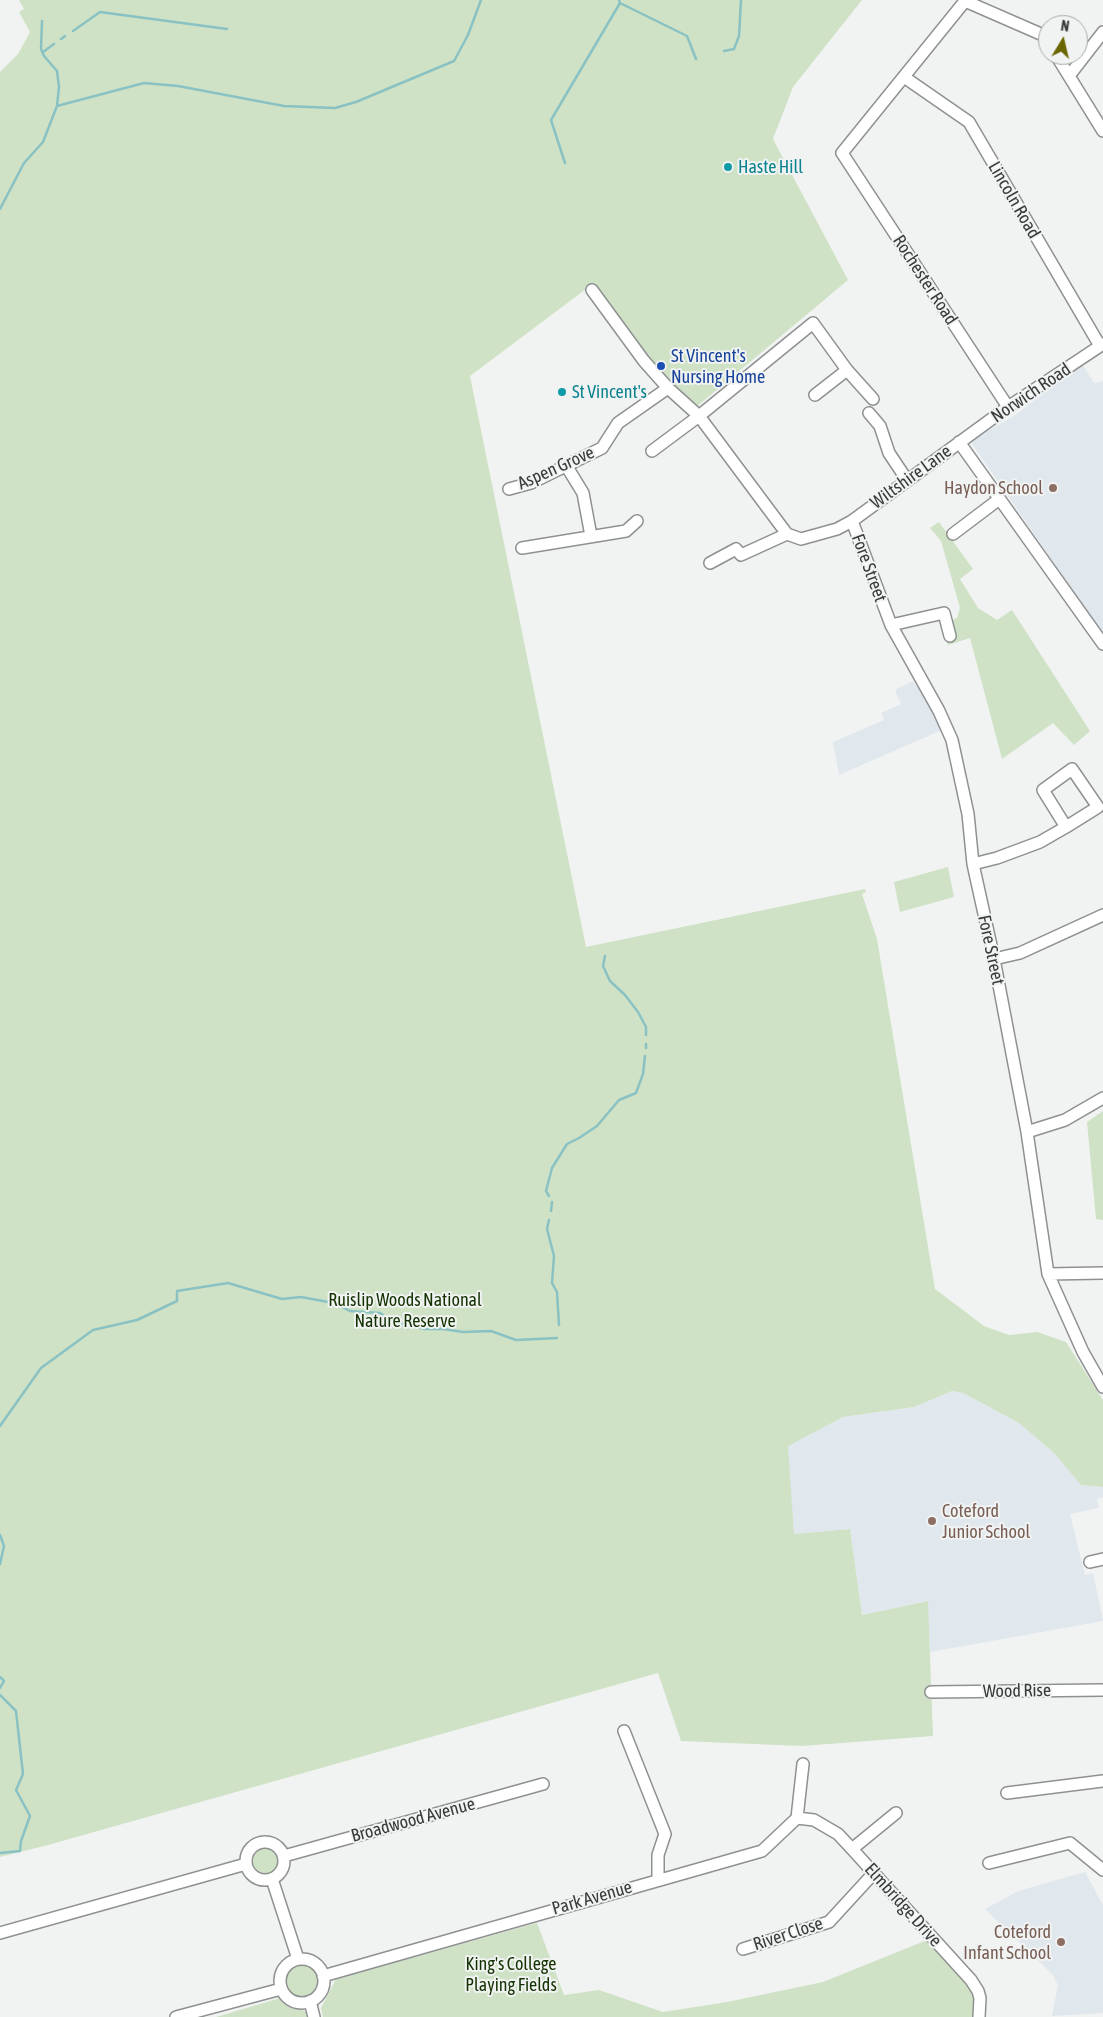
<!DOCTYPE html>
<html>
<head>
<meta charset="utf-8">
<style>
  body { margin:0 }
  #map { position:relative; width:1103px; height:2017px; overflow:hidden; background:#f1f3f3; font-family:"Asap Condensed",sans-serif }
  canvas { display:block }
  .north { position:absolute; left:1038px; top:15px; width:50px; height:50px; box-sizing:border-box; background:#f1f3f3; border:1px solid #a7a9a9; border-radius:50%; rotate:9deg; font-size:14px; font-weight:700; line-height:20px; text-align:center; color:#393a3a }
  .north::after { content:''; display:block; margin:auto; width:18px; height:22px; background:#6b6700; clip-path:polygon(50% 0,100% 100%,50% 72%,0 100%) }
</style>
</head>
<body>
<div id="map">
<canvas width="1103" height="2017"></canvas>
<div class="north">N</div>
</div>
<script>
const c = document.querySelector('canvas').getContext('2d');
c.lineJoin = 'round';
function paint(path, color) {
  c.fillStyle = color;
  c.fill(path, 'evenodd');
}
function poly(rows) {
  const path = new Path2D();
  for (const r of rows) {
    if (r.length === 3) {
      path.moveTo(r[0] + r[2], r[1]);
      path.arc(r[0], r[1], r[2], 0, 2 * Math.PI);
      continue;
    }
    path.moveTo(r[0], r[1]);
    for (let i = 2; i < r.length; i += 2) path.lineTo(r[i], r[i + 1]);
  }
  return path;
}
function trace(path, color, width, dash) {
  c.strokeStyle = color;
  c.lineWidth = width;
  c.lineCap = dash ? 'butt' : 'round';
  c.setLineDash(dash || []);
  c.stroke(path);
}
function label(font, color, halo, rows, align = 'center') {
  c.font = font + ' "Asap Condensed",sans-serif';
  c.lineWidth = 4;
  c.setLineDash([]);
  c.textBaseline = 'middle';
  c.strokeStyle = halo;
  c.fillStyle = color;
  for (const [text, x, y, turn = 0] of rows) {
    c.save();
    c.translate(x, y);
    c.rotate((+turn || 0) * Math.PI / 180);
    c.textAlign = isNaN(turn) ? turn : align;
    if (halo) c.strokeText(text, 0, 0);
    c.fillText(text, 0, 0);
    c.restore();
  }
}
paint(poly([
  [1082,364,1094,383,1103,381,1103,634,970,441,1014,416],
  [913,681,937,715,944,729,839,775,833,742,884,720,881,713,901,704,895,690],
  [952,1391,963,1393,1019,1423,1054,1453,1081,1485,1103,1487,1103,1497,1097,1499,1099,1508,1070,1514,1085,1575,1093,1573,1103,1621,930,1652,927,1601,862,1615,850,1529,794,1534,787,1446,843,1417,914,1407],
  [1085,1872,1103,1905,1103,2013,1052,2016,1058,1985,1053,1975,985,1909,1018,1891]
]), '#e0e7ed');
paint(poly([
  [19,0,862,0,793,87,773,139,848,280,695,408,664,384,594,283,470,376,586,947,865,889,866,892,862,894,877,939,935,1289,984,1326,1009,1335,1037,1332,1066,1342,1103,1400,1103,1487,1081,1485,1054,1453,1019,1423,963,1393,952,1391,914,1407,843,1417,788,1446,794,1534,850,1529,862,1615,928,1601,933,1736,802,1746,681,1741,658,1673,48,1845,0,1857,0,72,18,54,30,32,19,12,24,9],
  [939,522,973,569,960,579,978,608,997,620,1012,610,1090,731,1074,745,1053,723,1002,759,970,638,948,645,941,624,957,618,960,608,941,541,930,528],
  [948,867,954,897,900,912,894,882],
  [1103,1111,1103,1220,1096,1219,1087,1122],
  [266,1861,13],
  [537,1923,564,1995,599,1990,663,2012,727,2002,823,1982,932,1938,971,1980,979,2017,323,2017,321,2008,336,1979],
  [302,1981,17],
  [280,1998,306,2012,307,2017,216,2017]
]), '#cfe2c5');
trace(poly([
  [619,0,620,3,687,36,696,59],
  [73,31,100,12,227,29],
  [61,39,65,36],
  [724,51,734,49,739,36,741,0],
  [43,52,54,44],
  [57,106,144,83,178,86,284,106,335,108,356,102,454,61,468,35,481,0],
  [565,163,551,120,620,3],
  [0,209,24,163,43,142,57,106,59,87,57,71,44,56,41,49,42,21],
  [605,956,603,966,610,981,625,995,638,1012,646,1027,646,1035],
  [646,1044,646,1048],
  [549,1196,546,1191,552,1168,567,1144,579,1138,597,1126,619,1100,636,1093,643,1074,645,1056],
  [551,1211,552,1202],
  [549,1220,547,1229,554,1256,552,1283,557,1292,559,1325],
  [0,1426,41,1368,93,1330,137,1320,177,1301,177,1291,228,1283,282,1299,301,1297,334,1303,350,1311,380,1313,391,1321,425,1329,443,1329,463,1332,491,1331,516,1340,557,1338],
  [0,1535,4,1546,0,1564],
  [0,1677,4,1681,0,1688],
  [0,1695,16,1711,23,1774,16,1790,30,1816,21,1841,20,1851,0,1853]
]), '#8ac2c4', 2.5);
const minor = poly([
  [1056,55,1103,131],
  [1069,76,1103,32],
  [904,77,969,122,1100,346],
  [592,290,644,361,668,388,699,416,787,534,801,539,837,529,852,521,1008,407,1103,344],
  [815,395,847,370],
  [1008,407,842,153,965,1,1043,35,1048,42],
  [869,413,880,426,889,453,907,480],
  [959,442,1103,644],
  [652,451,699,416,813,323,847,370,873,399],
  [567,467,583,493,591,536],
  [509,489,531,483,602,448,618,423,668,388],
  [852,521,891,625,939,711,952,740,968,814,973,864,994,959,1027,1132,1048,1274,1083,1352,1103,1387],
  [953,534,998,500],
  [522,548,626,531,637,521],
  [710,563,736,549,741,555,787,534],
  [891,625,944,613,950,636],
  [973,864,997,858,1040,842,1066,827,1098,807,1072,769,1043,790,1066,827],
  [994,959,1020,953,1103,915],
  [1027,1132,1065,1120,1103,1098],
  [1048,1274,1103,1273],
  [1090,1562,1103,1559],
  [931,1692,1103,1690],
  [624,1731,665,1834,658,1855,658,1879],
  [1007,1793,1103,1781],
  [797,1818,814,1820,838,1834,852,1849,971,1980,978,1991,980,1998,979,2017],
  [265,1861,19],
  [852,1849,896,1813],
  [284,1856,543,1784],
  [989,1863,1070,1843,1103,1870],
  [272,1879,298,1959],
  [0,1933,246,1864],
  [743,1949,829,1922,873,1874],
  [302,1981,22],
  [323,1976,762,1851,797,1818,803,1764],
  [310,2001,314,2017],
  [176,2017,281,1989]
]);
trace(minor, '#8f9091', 14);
trace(minor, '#fff', 11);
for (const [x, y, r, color] of [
  [728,167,5,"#0f9aa8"],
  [661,366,5,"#1a4fb4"],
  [562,392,5,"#0f9aa8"],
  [1053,488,5,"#8d6e63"],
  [932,1521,5,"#8d6e63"],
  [1061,1942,5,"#8d6e63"]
]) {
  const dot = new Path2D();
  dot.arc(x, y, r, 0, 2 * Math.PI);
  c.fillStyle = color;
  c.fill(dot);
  trace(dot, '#f1f3f3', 2);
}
label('18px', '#0d838f', '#f1f3f3', [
  ["Haste Hill",738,167],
  ["St Vincent's",572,392]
], 'left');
label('18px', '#393a3a', '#f1f3f3', [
  ["Lincoln Road",1014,200,60],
  ["Rochester Road",925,280,57],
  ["Norwich Road",1031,393,-34],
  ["Aspen Grove",556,468,-24],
  ["Wiltshire Lane",911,477,-36],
  ["Fore Street",869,568,70],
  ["Fore Street",991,950,78],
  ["Wood Rise",1017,1691,-1],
  ["Broadwood Avenue",413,1820,-15],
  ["Park Avenue",592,1898,-16],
  ["Elmbridge Drive",903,1905,48],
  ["River Close",788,1934,-18]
]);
label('18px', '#164399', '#f1f3f3', [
  ["St Vincent's",671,356],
  ["Nursing Home",671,377]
], 'left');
label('18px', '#785e54', '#f1f3f3', [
  ["Haydon School",1043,488],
  ["Coteford",942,1511,"left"],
  ["Junior School",942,1532,"left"],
  ["Coteford",1051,1932],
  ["Infant School",1051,1953]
], 'right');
label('18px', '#133200', '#f1f3f3', [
  ["Ruislip Woods National",405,1300],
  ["Nature Reserve",405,1321],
  ["King's College",511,1964],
  ["Playing Fields",511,1985]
]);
</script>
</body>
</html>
